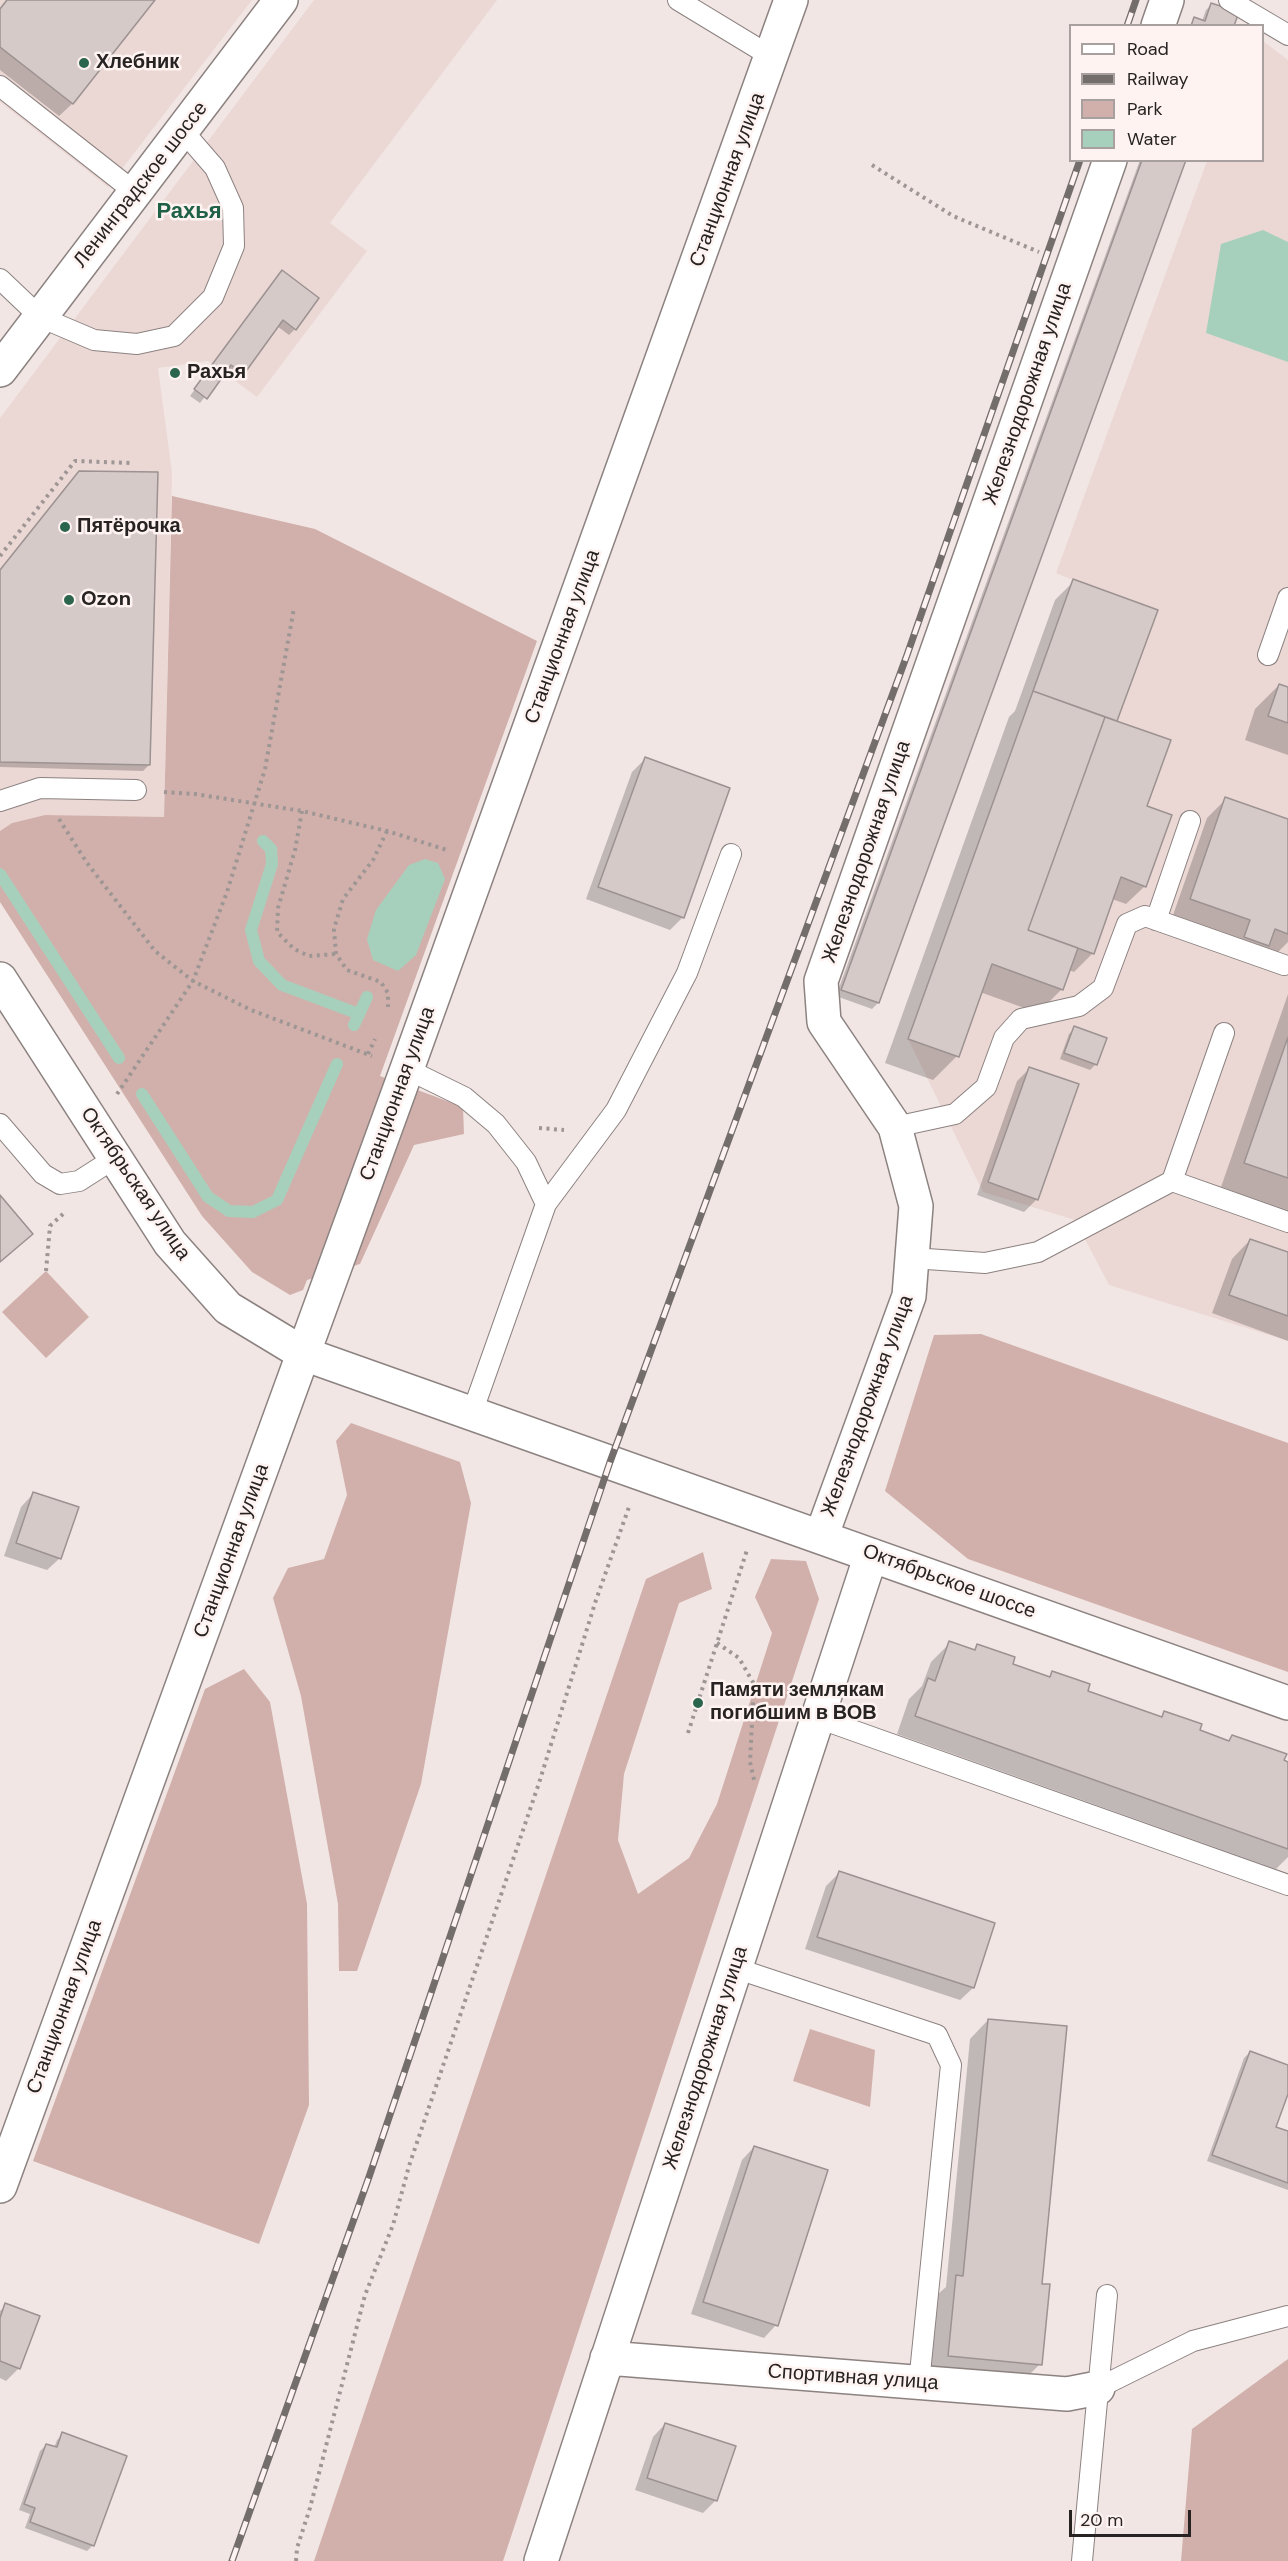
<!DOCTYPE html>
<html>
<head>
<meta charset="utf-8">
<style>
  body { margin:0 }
  #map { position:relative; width:1288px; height:2561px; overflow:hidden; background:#f1e6e4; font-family:"DM Sans",sans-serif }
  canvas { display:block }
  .legend { position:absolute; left:1069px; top:24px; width:195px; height:138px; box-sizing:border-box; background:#fef3f1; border:2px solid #a8a09e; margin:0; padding:8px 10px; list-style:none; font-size:18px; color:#262322 }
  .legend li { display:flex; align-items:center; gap:12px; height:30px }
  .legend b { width:30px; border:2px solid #a8a09e }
  .scale { position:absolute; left:1069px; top:2510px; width:122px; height:27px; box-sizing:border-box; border:3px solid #262322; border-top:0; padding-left:8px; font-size:18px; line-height:21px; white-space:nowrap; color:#262322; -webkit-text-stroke:4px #fef3f1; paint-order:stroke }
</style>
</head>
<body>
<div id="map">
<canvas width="1288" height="2561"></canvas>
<ul class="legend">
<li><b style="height:8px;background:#fff"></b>Road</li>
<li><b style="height:8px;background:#736d6c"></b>Railway</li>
<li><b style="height:16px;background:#d1b0ab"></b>Park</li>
<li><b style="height:16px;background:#a7d0bc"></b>Water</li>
</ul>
<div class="scale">20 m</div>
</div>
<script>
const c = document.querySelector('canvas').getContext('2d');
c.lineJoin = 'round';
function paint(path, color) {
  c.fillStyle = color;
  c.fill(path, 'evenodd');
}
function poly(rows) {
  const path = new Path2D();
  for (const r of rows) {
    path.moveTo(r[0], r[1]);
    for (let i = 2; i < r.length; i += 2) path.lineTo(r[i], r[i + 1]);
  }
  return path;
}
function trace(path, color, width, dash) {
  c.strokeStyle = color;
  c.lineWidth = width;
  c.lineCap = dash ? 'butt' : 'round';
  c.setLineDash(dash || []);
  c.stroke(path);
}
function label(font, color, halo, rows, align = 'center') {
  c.font = font + ' "DM Sans",sans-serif';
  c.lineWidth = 5;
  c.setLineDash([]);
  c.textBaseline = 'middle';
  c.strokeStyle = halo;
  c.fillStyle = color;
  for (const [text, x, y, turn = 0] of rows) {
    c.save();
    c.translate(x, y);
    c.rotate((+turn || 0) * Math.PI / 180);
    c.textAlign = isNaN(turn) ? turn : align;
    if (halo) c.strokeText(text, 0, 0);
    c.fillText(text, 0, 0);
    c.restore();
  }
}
paint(poly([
  [0,0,252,0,108,187,0,102],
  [314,0,497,0,330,223,367,251,257,397,208,361,158,368,172,473,164,818,45,815,12,823,0,831,0,418],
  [1263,41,1288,60,1288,1341,1109,1285,1075,1220,983,1192,908,1039,1073,580,1056,573,1207,161,1262,160]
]), '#ebd8d4');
paint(poly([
  [172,496,315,529,537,641,380,1076,463,1107,464,1134,414,1145,360,1264,307,1280,303,1290,290,1295,252,1272,202,1216,0,902,0,831,12,823,45,815,164,817],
  [46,1271,89,1317,46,1358,2,1312],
  [981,1334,1288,1443,1288,1672,968,1559,885,1491,934,1335],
  [351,1423,460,1462,471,1503,421,1784,357,1971,339,1971,338,1904,301,1696,273,1598,288,1568,324,1559,347,1495,336,1441],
  [703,1552,712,1589,679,1603,624,1774,618,1840,638,1894,689,1858,717,1804,772,1633,755,1597,771,1559,806,1561,819,1599,503,2561,314,2561,646,1579],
  [244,1669,270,1702,307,1904,309,2105,259,2244,33,2161,205,1689],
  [810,2029,875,2050,870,2107,793,2081],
  [1288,2359,1288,2561,1181,2561,1192,2429]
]), '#d1b0ab');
paint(poly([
  [1263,230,1288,242,1288,362,1206,333,1221,244],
  [425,859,438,863,445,879,416,955,398,971,373,960,367,939,376,910,409,865]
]), '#a7d0bc');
paint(poly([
  [6,0,153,0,72,104,59,116,0,70,0,8],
  [1212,4,1233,26,1189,26,1195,19,1202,21,1206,10],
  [1140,160,1184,160,878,1003,872,1009,836,996],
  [276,278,295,329,289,335,277,326,243,373,237,379,225,371,200,403,190,396],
  [0,571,149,765,143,771,0,767],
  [1074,581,1156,611,1116,722,1145,807,1145,886,1126,904,1112,899,1093,953,1074,972,1069,970,1062,989,1038,1013,980,992,957,1056,933,1080,885,1063,1009,717,1015,711,1055,600],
  [1279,685,1288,688,1288,755,1245,740,1255,709],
  [645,759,683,917,670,930,586,899,632,772],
  [1226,799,1288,821,1288,942,1276,954,1263,950,1249,963,1227,956,1232,939,1172,918,1207,818],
  [1288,994,1288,1210,1221,1187],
  [1075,1028,1096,1064,1090,1070,1060,1059,1069,1034],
  [1030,1068,1037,1199,1024,1212,977,1195,1017,1081],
  [1250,1240,1288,1254,1288,1341,1212,1313,1232,1259],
  [33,1494,60,1558,47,1570,4,1556,21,1507],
  [950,1643,972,1651,978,1646,1011,1665,1048,1678,1053,1673,1086,1692,1160,1718,1165,1713,1198,1731,1227,1742,1232,1736,1288,1763,1288,1857,1276,1869,897,1734,909,1699,922,1686,931,1662],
  [839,1873,973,1988,960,2000,805,1949,826,1886],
  [988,2020,1040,2285,1040,2364,1021,2383,930,2374,937,2295,946,2287,970,2039],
  [1250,2052,1288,2067,1288,2090,1274,2128,1288,2133,1288,2190,1207,2161,1244,2058],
  [754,2147,776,2325,764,2338,691,2314,742,2160],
  [6,2305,19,2368,6,2381,0,2378,0,2311],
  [665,2424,716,2500,703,2513,635,2490,653,2437],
  [63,2434,93,2545,87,2551,25,2528,30,2514,19,2510,40,2451,46,2445,54,2448,57,2440]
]), '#0003');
trace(poly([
  [263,841,271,849,272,864,251,930,259,961,282,985,359,1014],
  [0,874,119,1058],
  [354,1025,367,997],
  [142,1094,208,1197,229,1211,253,1212,277,1200,337,1064]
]), '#a7d0bc', 12);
const building = poly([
  [7,0,155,0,73,104,0,47,0,9,7,0],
  [1211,3,1239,12,1234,26,1191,26,1194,17,1205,21,1211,3],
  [1142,160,1186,160,879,1003,841,990,1142,160],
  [282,270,319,298,296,330,283,320,244,374,231,365,207,399,194,389,282,270],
  [79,471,158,472,150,765,0,762,0,570,79,471],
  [1073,579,1158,610,1117,721,1033,691,1073,579],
  [1279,684,1288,687,1288,723,1268,716,1279,684],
  [1033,691,1105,717,1028,930,1078,948,1063,990,992,964,959,1057,908,1039,1033,691],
  [1105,717,1171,740,1147,806,1172,815,1146,887,1121,877,1094,954,1028,930,1105,717],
  [645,757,730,788,684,918,598,887,645,757],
  [1225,797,1288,819,1288,934,1275,929,1269,946,1244,937,1250,920,1190,899,1225,797],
  [1074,1026,1107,1038,1097,1065,1064,1053,1074,1026],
  [1288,1037,1288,1178,1244,1163,1288,1037],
  [1029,1067,1079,1084,1038,1200,988,1182,1029,1067],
  [0,1195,33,1234,0,1262,0,1195],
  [1250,1239,1288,1252,1288,1316,1229,1295,1250,1239],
  [33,1492,79,1507,61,1559,16,1543,33,1492],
  [949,1641,975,1650,977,1644,1015,1657,1013,1664,1050,1677,1052,1671,1090,1684,1088,1691,1162,1717,1164,1711,1202,1724,1200,1730,1229,1741,1232,1735,1287,1754,1284,1760,1288,1762,1288,1849,915,1716,928,1678,935,1681,949,1641],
  [839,1871,995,1923,974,1988,817,1937,839,1871],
  [988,2019,1067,2026,1042,2284,1050,2284,1042,2365,948,2356,956,2275,963,2276,988,2019],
  [1250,2051,1288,2065,1288,2094,1276,2127,1288,2131,1288,2183,1212,2155,1250,2051],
  [754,2146,828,2170,778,2326,703,2302,754,2146],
  [5,2303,40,2316,20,2369,0,2361,0,2318,5,2303],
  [665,2423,736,2446,717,2501,647,2478,665,2423],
  [62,2432,127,2456,94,2546,30,2522,35,2508,24,2504,46,2444,57,2447,62,2432]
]);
paint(building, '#d5cac8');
trace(building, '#9c9291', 1.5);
const lane = poly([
  [678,0,772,57],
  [1229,0,1288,35],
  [0,86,136,193],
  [0,279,40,317,94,340,137,344,174,336,213,297,234,246,233,208,215,168,183,131],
  [1268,655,1288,598],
  [0,801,40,788,136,790],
  [1156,920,1190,821],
  [407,1069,464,1097,496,1124,526,1162,546,1204,472,1413],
  [0,1124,43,1174,60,1184,79,1181,115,1158],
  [895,1127,955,1114,986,1087,1004,1038,1021,1019,1079,1006,1103,988,1127,924,1145,916,1284,965],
  [1172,1181,1288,1222],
  [546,1204,616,1110,687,973,731,854],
  [912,1258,985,1263,1038,1252,1172,1181,1224,1033],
  [818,1718,1288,1885],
  [735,1968,937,2035,951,2065,919,2383],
  [1098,2388,1193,2341,1288,2316],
  [1082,2561,1107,2295]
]);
const street = poly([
  [1158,26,1167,0],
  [0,979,170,1243,228,1308,304,1354,1288,1703],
  [821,1537,909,1296,916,1206,895,1127,824,1022,821,981,1110,160],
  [0,2186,407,1069,791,0],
  [607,2358,1067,2394,1098,2388],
  [541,2561,871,1555]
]);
const secondary = poly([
  [0,370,281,0]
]);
trace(lane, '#8c8280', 22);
trace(street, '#8c8280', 36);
trace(secondary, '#8c8280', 36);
trace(poly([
  [872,165,953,216,1039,252],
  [0,556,75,461,130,463],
  [164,792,195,794,302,811,387,831,447,850],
  [302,811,295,850,278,908,277,932,294,949,309,956,336,954],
  [59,819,87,863,155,951,193,981,251,1010,372,1056],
  [387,831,373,860,343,899,334,929,336,954,347,970,381,982,388,993,388,1007],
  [368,1054,375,1039],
  [117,1094,193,981,227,892,265,769,294,608],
  [539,1128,564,1130],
  [46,1271,50,1226,63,1214],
  [717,1643,739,1658,754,1684,750,1762,755,1784],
  [688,1733,747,1550],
  [296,2561,297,2548,310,2508,365,2295,393,2225,409,2166,539,1783,596,1600,629,1507]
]), '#9e9694', 4, [3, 4.5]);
trace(lane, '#fff', 20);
trace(street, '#fff', 33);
trace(secondary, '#fff', 33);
const rail = poly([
  [1127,26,1136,0],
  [232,2561,369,2177,610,1462,907,655,1080,160]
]);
trace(rail, '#736d6c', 7);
trace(rail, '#fef3f1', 4.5, [14]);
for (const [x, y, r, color] of [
  [84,63,6,"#2c654d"],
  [175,373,6,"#2c654d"],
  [65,527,6,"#2c654d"],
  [69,600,6,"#2c654d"],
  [698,1703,6,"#2c654d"]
]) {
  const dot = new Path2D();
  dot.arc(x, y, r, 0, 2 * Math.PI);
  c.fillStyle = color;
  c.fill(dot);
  trace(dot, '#fef3f1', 2);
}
label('bold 20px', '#262322', '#fef3f1', [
  ["Хлебник",96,63],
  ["Рахья",187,373],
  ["Пятёрочка",77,527],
  ["Ozon",81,600],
  ["Памяти землякам",710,1691],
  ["погибшим в ВОВ",710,1714]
], 'left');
label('20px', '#262322', '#fef3f1', [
  ["Станционная улица",728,180,-70],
  ["Ленинградское шоссе",141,185,-52],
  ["Железнодорожная улица",1028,394,-71],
  ["Станционная улица",563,637,-70],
  ["Железнодорожная улица",867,852,-71],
  ["Станционная улица",398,1094,-70],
  ["Октябрьская улица",135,1184,56],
  ["Железнодорожная улица",868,1406,-70],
  ["Станционная улица",232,1551,-70],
  ["Октябрьское шоссе",949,1582,20],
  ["Станционная улица",65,2007,-70],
  ["Железнодорожная улица",706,2058,-72],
  ["Спортивная улица",853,2378,4]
]);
label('bold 22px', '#1e6147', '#fef3f1', [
  ["Рахья",189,212]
]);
</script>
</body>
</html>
